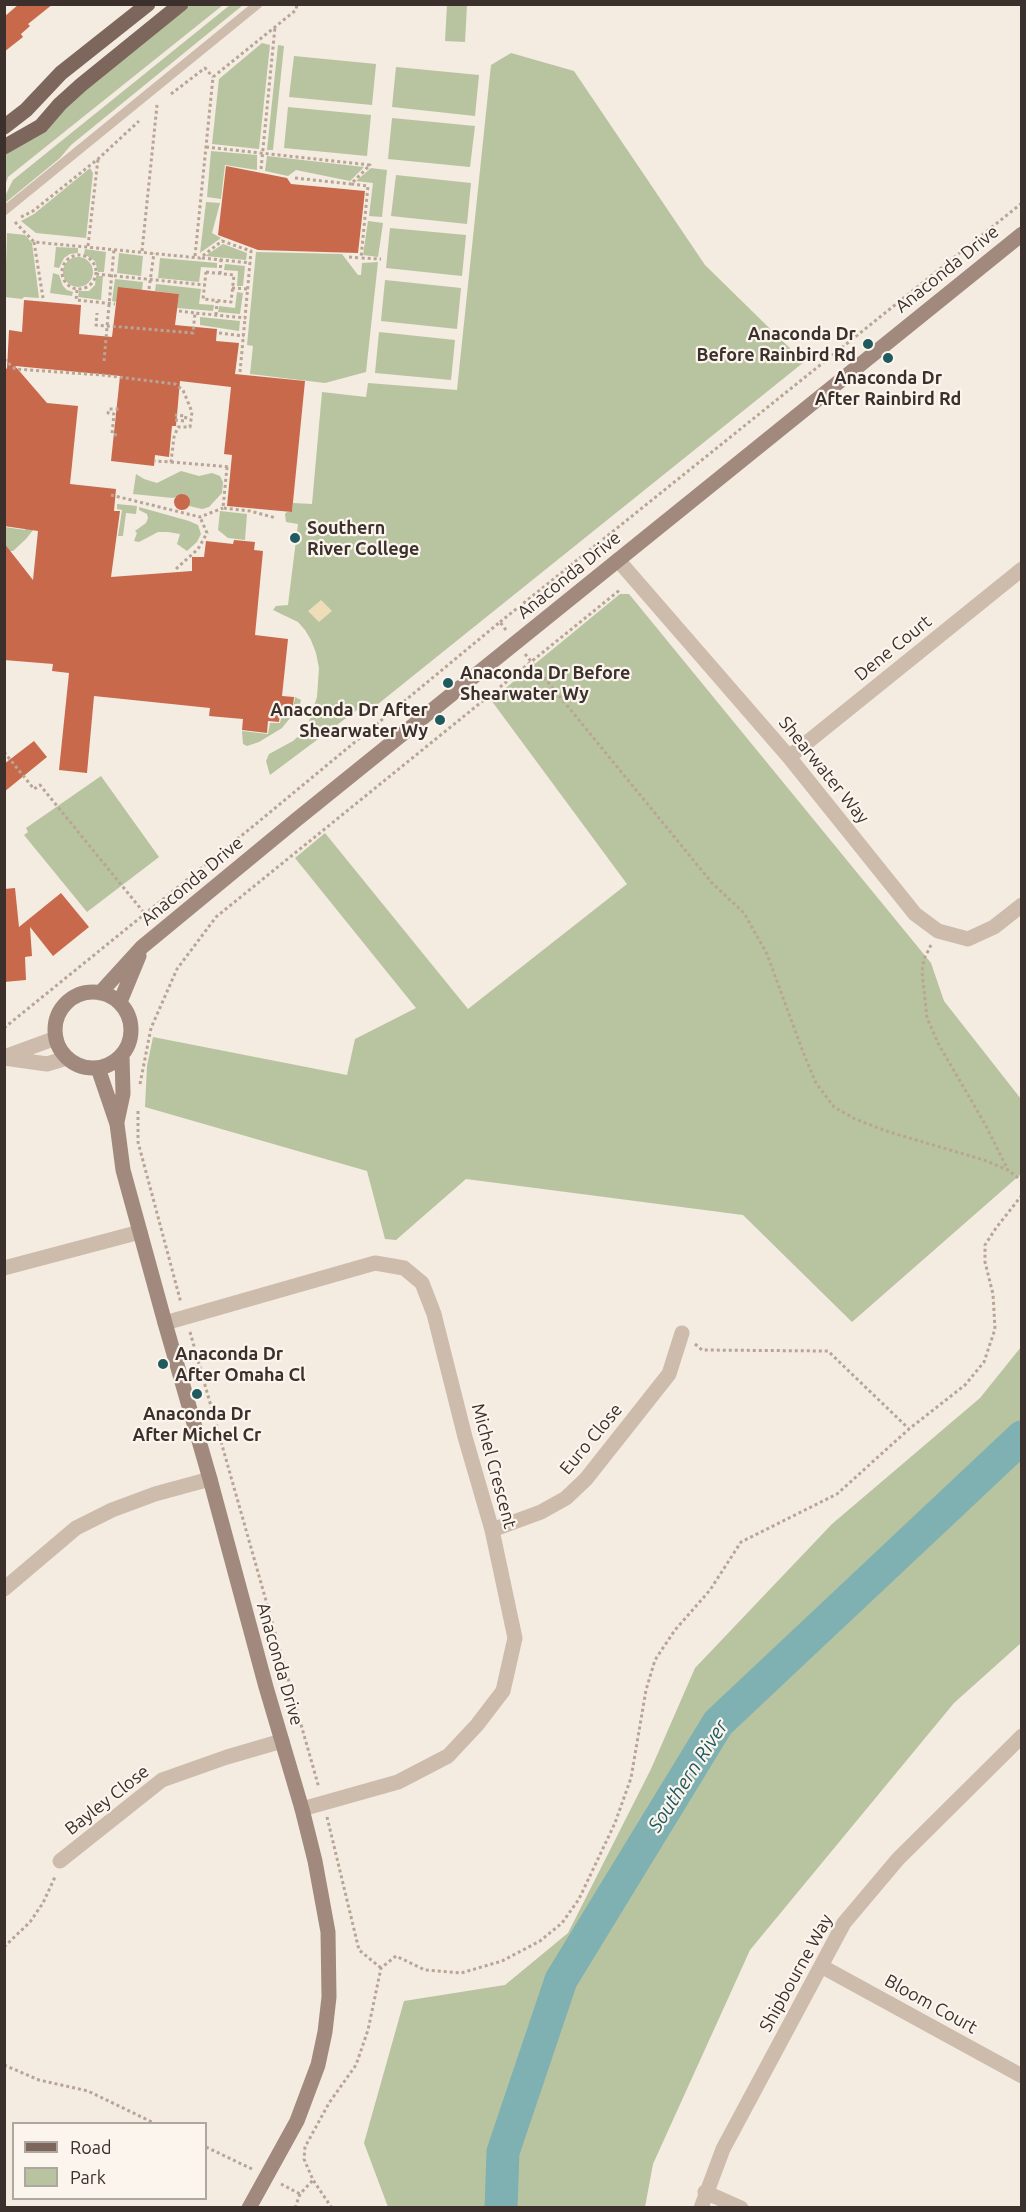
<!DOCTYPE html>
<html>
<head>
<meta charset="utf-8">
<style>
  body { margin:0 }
  #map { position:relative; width:1026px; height:2212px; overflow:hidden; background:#f4ebe1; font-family:Ubuntu,sans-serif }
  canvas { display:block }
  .frame { position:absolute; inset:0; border:6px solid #3b302b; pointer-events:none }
  .legend { position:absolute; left:12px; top:2122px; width:195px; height:78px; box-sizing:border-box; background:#fbf5ee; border:2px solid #aea6a0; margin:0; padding:8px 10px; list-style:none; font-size:18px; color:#3b302b }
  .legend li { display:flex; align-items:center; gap:12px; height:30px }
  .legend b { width:30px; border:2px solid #aea6a0 }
</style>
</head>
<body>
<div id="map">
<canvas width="1026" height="2212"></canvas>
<div class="frame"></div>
<ul class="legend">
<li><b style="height:8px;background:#7d675c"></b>Road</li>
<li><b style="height:16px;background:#b8c4a0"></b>Park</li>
</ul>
</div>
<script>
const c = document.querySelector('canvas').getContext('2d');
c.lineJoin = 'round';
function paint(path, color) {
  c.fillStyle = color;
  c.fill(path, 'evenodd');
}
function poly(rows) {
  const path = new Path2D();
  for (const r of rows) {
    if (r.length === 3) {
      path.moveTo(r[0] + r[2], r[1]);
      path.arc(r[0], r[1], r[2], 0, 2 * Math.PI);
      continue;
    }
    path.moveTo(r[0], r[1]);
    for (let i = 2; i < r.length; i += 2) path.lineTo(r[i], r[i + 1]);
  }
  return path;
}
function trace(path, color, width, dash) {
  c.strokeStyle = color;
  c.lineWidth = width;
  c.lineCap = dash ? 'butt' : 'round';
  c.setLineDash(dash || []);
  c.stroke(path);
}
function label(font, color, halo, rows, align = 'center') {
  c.font = font + ' Ubuntu,sans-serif';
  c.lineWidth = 4.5;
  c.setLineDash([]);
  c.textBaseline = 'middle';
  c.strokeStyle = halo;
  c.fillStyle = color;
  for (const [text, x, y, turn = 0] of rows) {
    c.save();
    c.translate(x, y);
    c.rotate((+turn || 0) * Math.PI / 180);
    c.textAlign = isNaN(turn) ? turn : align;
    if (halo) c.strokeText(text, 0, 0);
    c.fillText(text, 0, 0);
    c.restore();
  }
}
paint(poly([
  [190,5,223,5,8,177,5,186,5,155],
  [230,5,243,5,71,145,60,158,5,203,5,196,13,180],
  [447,5,467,5,465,42,445,41],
  [262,43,270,45,259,149,212,144,219,79],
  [278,45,284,46,273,150,267,150],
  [511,53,574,71,705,265,804,362,378,704,365,704,270,775,266,761,269,754,293,741,302,733,308,724,317,697,319,668,316,653,311,640,305,630,298,622,273,610,276,606,288,605,298,524,286,522,285,514,287,512,292,512,293,503,312,504,322,392,366,397,368,383,457,390,491,65],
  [294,56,376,64,372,105,289,97],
  [396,67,479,75,475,116,392,107],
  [288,107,371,115,367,156,284,148],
  [392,118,475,126,470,167,388,159],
  [211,151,257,155,257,170,225,165,221,199,207,197],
  [267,156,364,167,350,181,296,170,288,176,265,171],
  [90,168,93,173,86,238,36,233,21,221,34,214],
  [371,168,387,170,382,217,369,216,373,183,356,181],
  [396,175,471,183,467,224,391,216],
  [206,202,220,203,212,233,221,238,200,253],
  [368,221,383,223,378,257,363,255],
  [390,228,466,235,462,276,386,268],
  [7,233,25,235,32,243,39,298,24,297,22,299,5,297],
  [223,244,247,253,246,260,205,256],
  [56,247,78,248,78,253,70,254,64,258,59,268,54,267],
  [85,249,106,252,104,272,98,272,95,261,84,254],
  [256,252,342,254,358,275,361,275,362,263,378,262,366,372,325,383,250,374,253,346,247,345],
  [119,253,143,256,141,276,117,273],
  [78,272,15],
  [160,258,217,263,217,268,201,267,199,282,158,278],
  [225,264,245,266,243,286,237,286,238,271,224,270],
  [53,273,59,275,63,286,67,290,73,292,72,296,50,293],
  [96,276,103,276,101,300,78,297,79,291,89,291,95,285],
  [115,279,143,282,142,290,116,302,112,301],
  [385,280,461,288,457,329,381,321],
  [156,284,201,289,199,304,214,305,213,311,177,308,179,294,155,291],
  [237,292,243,293,240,314,218,312,219,306,235,308],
  [200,317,240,321,239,331,200,325],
  [379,332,455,340,451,380,375,373],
  [181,471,199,476,212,473,220,476,223,482,222,493,209,507,202,509,189,506,189,499,184,494,173,498,133,494,136,474,144,479,157,483],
  [31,495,37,525,26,539,13,551,5,551,5,527,25,530],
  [117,504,137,506,136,514,126,513,123,536,118,536,122,510,117,509],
  [139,507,189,521,198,525,201,534,197,542,187,551,177,544,180,534,168,532,158,532,139,542,134,541,137,533,135,531,146,523,148,518,147,514,139,510],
  [220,511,247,514,245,540,228,538,218,530],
  [620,594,629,594,931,963,944,1001,1021,1099,1021,1174,852,1322,743,1215,466,1179,396,1240,385,1239,367,1171,145,1107,147,1066,153,1037,347,1075,355,1039,416,1008,295,858,325,833,468,1009,627,884,491,700],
  [295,697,301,700,299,707,282,728,259,742,247,746,243,744,242,731,268,734,270,723,280,723,282,715,292,715],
  [101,776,159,857,87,912,24,835,28,832,26,828],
  [1021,1347,1021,1643,954,1703,750,1950,653,2164,645,2207,388,2207,364,2143,404,2001,505,1985,568,1933,651,1769,695,1668,832,1524,980,1398]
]), '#b8c4a0');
paint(poly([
  [321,600,332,611,319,622,308,611]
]), '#efdcb8');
trace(poly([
  [501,2208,503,2152,561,1980,718,1723,1022,1437]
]), '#7fb0b2', 33);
paint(poly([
  [19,4,53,4,28,24,30,26,21,34,23,37,4,52,4,17],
  [226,166,287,178,291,184,365,191,358,253,258,250,218,235],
  [118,287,179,294,175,325,217,329,216,341,239,343,235,374,305,381,292,512,227,506,232,455,224,454,231,387,180,381,176,426,172,426,169,457,155,455,154,466,111,461,120,376,15,366,47,403,78,406,70,484,116,489,114,511,120,511,111,577,192,571,192,557,204,557,206,541,233,544,234,540,255,542,254,550,263,551,255,635,288,639,282,696,294,697,292,714,280,713,279,722,268,721,267,733,242,730,243,719,209,716,210,708,94,696,87,773,59,770,69,673,52,671,53,664,4,660,4,543,33,580,38,531,4,526,4,367,7,369,9,330,22,332,24,300,81,305,79,334,112,337],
  [182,502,8],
  [34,741,47,757,4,792,4,764],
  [15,888,19,927,61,893,89,927,53,956,30,927,32,956,25,957,26,980,4,982,4,889]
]), '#c8694b');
trace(poly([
  [171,94,205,68,213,77],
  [206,147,370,165,351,184,368,186,361,258,381,259],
  [261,169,275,27],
  [295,178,351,184],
  [21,217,33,211,98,159,139,121],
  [15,222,34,242,200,258,222,241,251,251,245,318,195,313,193,333,96,325,97,313],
  [34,242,43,298],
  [88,246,98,159],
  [142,251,157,105],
  [79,272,17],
  [195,256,213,77,296,10,297,4],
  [349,257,361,258],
  [202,258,251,263],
  [206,272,234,275,231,302,203,299,206,272],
  [96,274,205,285],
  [220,274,221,259],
  [232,288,248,289],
  [149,289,154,253],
  [77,290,76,300,115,304],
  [179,311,195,313],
  [216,315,217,301],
  [219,333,244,336],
  [4,359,15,369,102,375,175,384,183,390,192,412,190,427,178,427,174,437,171,462,155,461],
  [104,361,114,249],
  [240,372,245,318],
  [175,420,185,421,186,416,175,415],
  [117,435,112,434,114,414,108,413,109,409,119,409],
  [171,462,230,467],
  [227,467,223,508,250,511,276,518],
  [111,495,200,517,223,508],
  [176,569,198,549,207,533,200,517],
  [500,622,1022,203],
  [525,654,712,883,744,913,767,954,803,1052,816,1083,834,1107,855,1119,889,1132,984,1160,1008,1170,1022,1181],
  [4,752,34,789,40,785,145,914],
  [931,945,924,959,922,972,927,1018,939,1045,985,1124,1007,1168],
  [4,1028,257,823,500,622,506,630],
  [140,1084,151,1028,177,969,216,917,621,589],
  [138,1111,138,1142,181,1303],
  [190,1332,319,1788],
  [695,1344,702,1350,828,1351,909,1429],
  [327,1817,359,1950,381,1968],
  [4,1947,30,1922,43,1903,55,1877],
  [4,2065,39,2080,88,2091,156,2124],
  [206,2147,252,2169],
  [281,2184,300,2194],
  [295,2208,300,2194,313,2180],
  [332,2208,313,2180,304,2159,305,2147,329,2103,356,2065,368,2030,381,1968,396,1956,425,1970,461,1973,502,1961,540,1941,562,1923,579,1899,615,1823,631,1778,646,1690,655,1660,675,1630,710,1590,741,1542,837,1494,909,1429,965,1385,984,1362,995,1329,993,1294,985,1262,985,1245,996,1228,1022,1195]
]), '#b9a596', 3, [3, 3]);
trace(poly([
  [4,211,258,4]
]), '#cdbbac', 9);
trace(poly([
  [618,560,789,757,915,914,938,931,968,939,994,927,1022,905],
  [789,757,1022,569],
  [4,1057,56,1038],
  [4,1058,47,1064,67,1058],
  [4,1268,140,1232],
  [165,1323,375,1263,404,1268,422,1283,434,1314,465,1437,492,1530,515,1638,503,1691,477,1725,448,1756,398,1782,302,1809],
  [492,1530,541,1512,566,1498,586,1479,669,1374,682,1333],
  [4,1589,76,1528,112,1510,155,1494,210,1479],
  [60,1861,162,1780,227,1757,282,1741],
  [821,1966,1022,2076],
  [705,2192,741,2208],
  [701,2208,723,2149,844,1923,898,1859,1022,1736]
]), '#cdbbac', 15);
trace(poly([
  [93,1030,38],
  [100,993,142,947,296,820,1022,234],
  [120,1002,139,956],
  [98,1068,117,1124,123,1170,165,1323,210,1479,266,1687,302,1809,315,1861,328,1932,329,1997,325,2032,318,2065,297,2121,249,2208],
  [117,1122,123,1094,122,1055]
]), '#a18a7d', 15);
trace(poly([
  [4,127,26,110,61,73,148,4],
  [4,147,41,126,60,104,81,85,181,4]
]), '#7d675c', 15);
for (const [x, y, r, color] of [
  [868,344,6,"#1f5a5e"],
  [888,358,6,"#1f5a5e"],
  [295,538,6,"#1f5a5e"],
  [448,683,6,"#1f5a5e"],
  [440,720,6,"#1f5a5e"],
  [163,1364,6,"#1f5a5e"],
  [197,1394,6,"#1f5a5e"]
]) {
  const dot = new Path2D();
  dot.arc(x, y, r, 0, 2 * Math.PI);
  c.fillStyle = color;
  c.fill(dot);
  trace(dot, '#fbf5ee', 2);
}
label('18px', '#3b302b', '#fbf5ee', [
  ["Anaconda Drive",947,269,-39],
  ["Anaconda Drive",569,575,-39],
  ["Dene Court",893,648,-39],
  ["Shearwater Way",824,770,51],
  ["Anaconda Drive",192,881,-40],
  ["Euro Close",591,1439,-50],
  ["Michel Crescent",494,1466,75],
  ["Anaconda Drive",280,1664,74],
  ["Bayley Close",107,1800,-38],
  ["Shipbourne Way",796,1973,-61],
  ["Bloom Court",931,2004,29]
]);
label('bold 18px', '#3b302b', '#fbf5ee', [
  ["Anaconda Dr",856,334,"right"],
  ["Before Rainbird Rd",856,355,"right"],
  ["Anaconda Dr",888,378,"center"],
  ["After Rainbird Rd",888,399,"center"],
  ["Southern",307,528],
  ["River College",307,549],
  ["Anaconda Dr Before",460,673],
  ["Shearwater Wy",460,694],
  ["Anaconda Dr After",428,710,"right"],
  ["Shearwater Wy",428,731,"right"],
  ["Anaconda Dr",175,1354],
  ["After Omaha Cl",175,1375],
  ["Anaconda Dr",197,1414,"center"],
  ["After Michel Cr",197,1435,"center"]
], 'left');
label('italic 20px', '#1f5a5e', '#fbf5ee', [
  ["Southern River",688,1776,-57]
]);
</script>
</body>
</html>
